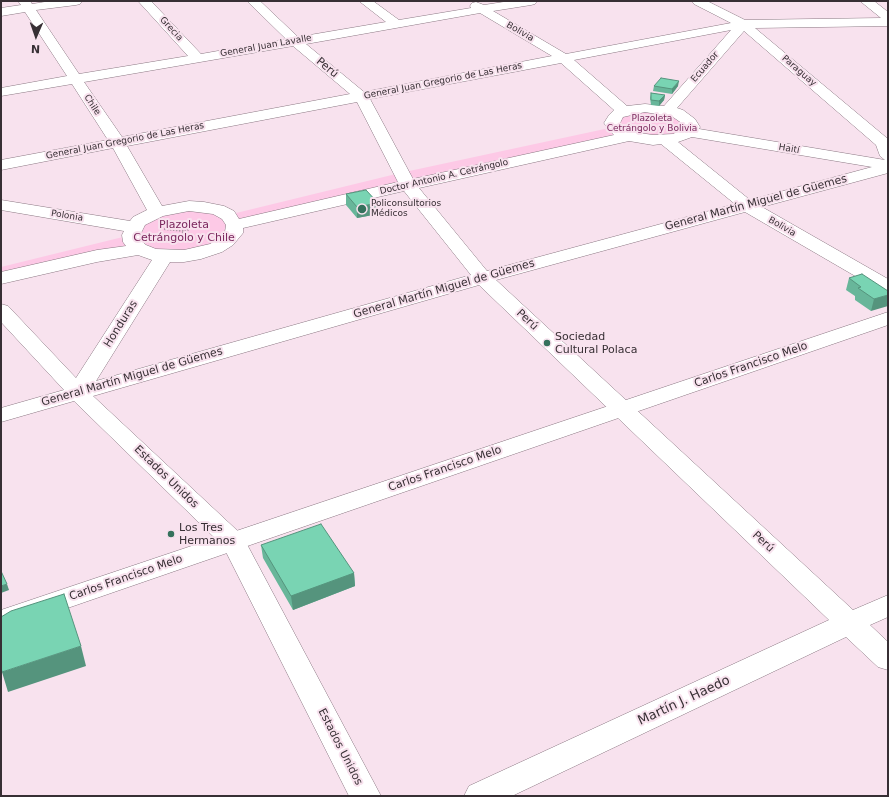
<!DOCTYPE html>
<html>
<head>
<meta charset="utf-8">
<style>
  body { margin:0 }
  #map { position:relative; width:889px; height:797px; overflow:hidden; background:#f8e2ee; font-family:"DejaVu Sans",sans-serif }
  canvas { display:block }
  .frame { position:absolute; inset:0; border:2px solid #372f34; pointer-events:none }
  .north { position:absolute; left:16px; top:16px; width:40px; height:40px; -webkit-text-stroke:3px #f8e2ee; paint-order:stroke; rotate:182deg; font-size:11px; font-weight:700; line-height:16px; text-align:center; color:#372f34 }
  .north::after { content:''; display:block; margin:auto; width:14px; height:18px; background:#372f34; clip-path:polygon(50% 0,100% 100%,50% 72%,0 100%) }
</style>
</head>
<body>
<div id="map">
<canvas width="889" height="797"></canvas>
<div class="frame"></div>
<div class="north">N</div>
</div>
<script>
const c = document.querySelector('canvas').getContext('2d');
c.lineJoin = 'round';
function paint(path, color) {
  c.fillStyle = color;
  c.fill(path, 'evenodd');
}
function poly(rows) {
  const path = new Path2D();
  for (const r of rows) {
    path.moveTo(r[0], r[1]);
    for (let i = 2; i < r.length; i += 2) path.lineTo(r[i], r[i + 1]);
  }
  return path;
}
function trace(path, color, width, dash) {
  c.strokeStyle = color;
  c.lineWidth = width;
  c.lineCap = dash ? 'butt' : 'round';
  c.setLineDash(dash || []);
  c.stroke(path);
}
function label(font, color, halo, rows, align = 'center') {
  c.font = font + ' "DejaVu Sans",sans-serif';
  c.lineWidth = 4;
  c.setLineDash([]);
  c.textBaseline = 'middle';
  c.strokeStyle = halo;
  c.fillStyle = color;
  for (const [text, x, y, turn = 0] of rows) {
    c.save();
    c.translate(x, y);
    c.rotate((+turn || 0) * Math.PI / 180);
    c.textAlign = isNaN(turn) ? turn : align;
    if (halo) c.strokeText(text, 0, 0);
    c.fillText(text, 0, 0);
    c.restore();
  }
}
paint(poly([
  [641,111,672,115,684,123,685,127,682,132,666,137,635,134,622,127,620,123,621,119,625,115],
  [614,127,629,136,235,225,228,215,400,173],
  [203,210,224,217,230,230,215,244,171,253,147,247,141,241,138,234,141,226,173,211],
  [131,235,140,249,1,278,1,267]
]), '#fdc9e6');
const street = poly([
  [18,1,30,1,32,4,51,1,82,1,80,4,76,5,36,10,79,74,188,56,138,1,151,1,201,54,286,39,247,1,260,1,298,37,386,22,359,1,373,1,399,20,471,8,470,6,472,3,476,2,484,5,510,1,537,1,535,4,531,5,493,11,566,54,731,23,694,4,692,1,707,1,745,20,881,18,860,1,874,1,888,12,888,26,755,28,888,139,888,173,762,207,888,279,888,293,881,291,745,212,496,280,853,610,888,595,888,617,870,625,888,642,888,670,878,667,846,637,512,796,464,796,469,786,829,620,479,285,93,396,242,535,381,796,349,796,223,546,74,401,1,422,1,408,64,390,1,322,1,304,8,306,76,378,152,260,138,255,97,262,1,284,1,272,97,250,126,246,123,242,122,235,124,231,1,210,1,200,130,221,133,217,147,210,113,148,1,170,1,160,108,140,72,84,1,96,1,88,67,76,25,12,1,16,1,8,21,5,18,1],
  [480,13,552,56,364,92,306,44,480,13],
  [731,30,664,106,645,104,627,106,574,60,731,30],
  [744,31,876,145,880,156,885,160,699,129,700,127,695,119,683,110,677,108,744,31],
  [293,46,350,94,122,137,84,82,293,46],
  [561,63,614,110,609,115,604,123,609,130,614,135,413,179,370,99,561,63],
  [357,102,398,182,239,219,234,211,224,206,204,202,189,201,162,206,127,146,357,102],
  [645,112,673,117,683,124,684,127,683,129,673,134,653,135,633,132,625,129,620,123,623,117,645,112],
  [692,137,872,167,750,200,678,142,692,137],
  [629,141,653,145,661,144,735,204,487,271,419,188,629,141],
  [404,191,471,275,96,381,170,262,184,262,201,259,222,252,233,245,243,233,243,228,404,191],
  [189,211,213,214,222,219,226,225,225,232,221,237,210,244,184,250,156,249,146,245,141,240,140,235,145,225,163,216,189,211]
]);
const secondary = poly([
  [888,312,888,325,1,631,1,610,888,312]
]);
trace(street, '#8b7883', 1);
trace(secondary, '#8b7883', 1);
trace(poly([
  [164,229,184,231],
  [178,240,178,236,189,229,193,222]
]), '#af9ea7', 2, [1.5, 1.5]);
paint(street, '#fff');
paint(secondary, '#fff');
paint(poly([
  [654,86,678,86,672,94,653,91],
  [651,93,665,95,664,100,659,106,651,105,650,98],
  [346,194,378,203,378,214,357,218,346,205],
  [849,278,888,291,871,311,855,300,855,296,846,290],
  [261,545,354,573,355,586,293,610,263,558]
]), '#68b69a');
paint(poly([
  [679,81,678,86,672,94,672,89],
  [665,95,664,100,659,106,659,101],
  [378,203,378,214,357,218,357,207],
  [888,295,888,306,871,311,874,299],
  [354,573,355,586,293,610,291,596],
  [7,584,9,590,1,593,1,586],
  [81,646,86,666,8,692,2,672]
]), '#55947d');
const building = poly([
  [661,78,679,81,672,89,654,86,661,78],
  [651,93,665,95,659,101,651,100,651,93],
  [366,190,378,203,357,207,346,194,366,190],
  [862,274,888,291,888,295,874,299,858,288,861,287,849,278,862,274],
  [321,524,354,573,291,596,261,545,321,524],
  [1,571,7,584,1,586,1,571],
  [64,594,81,646,2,672,1,668,1,617,11,611,64,594]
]);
paint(building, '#79d4b3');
trace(building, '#55947d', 1);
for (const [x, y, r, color] of [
  [362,209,5,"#35715c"],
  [547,343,4,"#35715c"],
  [171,534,4,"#35715c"]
]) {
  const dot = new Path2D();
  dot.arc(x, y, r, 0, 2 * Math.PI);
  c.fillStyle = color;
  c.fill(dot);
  trace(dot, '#f8e2ee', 1.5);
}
label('9px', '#372f34', '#f8e2ee', [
  ["Grecia",171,29,47],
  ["Bolivia",520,32,30],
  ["General Juan Lavalle",266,46,-10],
  ["Ecuador",705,67,-49],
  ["Paraguay",799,71,41],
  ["General Juan Gregorio de Las Heras",443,81,-11],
  ["Chile",92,105,57],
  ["General Juan Gregorio de Las Heras",125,141,-11],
  ["Haití",789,149,10],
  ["Doctor Antonio A. Cetrángolo",444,177,-13],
  ["Polonia",67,216,9],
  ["Bolivia",782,227,30]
]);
label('9px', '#7a275d', '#f8e2ee', [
  ["Plazoleta",652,119],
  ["Cetrángolo y Bolivia",652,129]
]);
label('9px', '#372f34', '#f8e2ee', [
  ["Policonsultorios",371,204],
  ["Médicos",371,214]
], 'left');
label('11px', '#372f34', '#f8e2ee', [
  ["Perú",327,68,40],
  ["General Martín Miguel de Güemes",756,203,-15],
  ["General Martín Miguel de Güemes",444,289,-16],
  ["Perú",527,320,43],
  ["Honduras",121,324,-58],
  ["Carlos Francisco Melo",751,365,-19],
  ["General Martín Miguel de Güemes",132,377,-16],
  ["Carlos Francisco Melo",445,469,-19],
  ["Estados Unidos",166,477,44],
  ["Perú",763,542,43],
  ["Carlos Francisco Melo",126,578,-19],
  ["Estados Unidos",340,747,63]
]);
label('11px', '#7a275d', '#f8e2ee', [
  ["Plazoleta",184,225],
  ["Cetrángolo y Chile",184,238]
]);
label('11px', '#372f34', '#f8e2ee', [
  ["Sociedad",555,337],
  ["Cultural Polaca",555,350],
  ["Los Tres",179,528],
  ["Hermanos",179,541]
], 'left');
label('13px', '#372f34', '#f8e2ee', [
  ["Martín J. Haedo",684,701,-25]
]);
</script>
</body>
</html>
